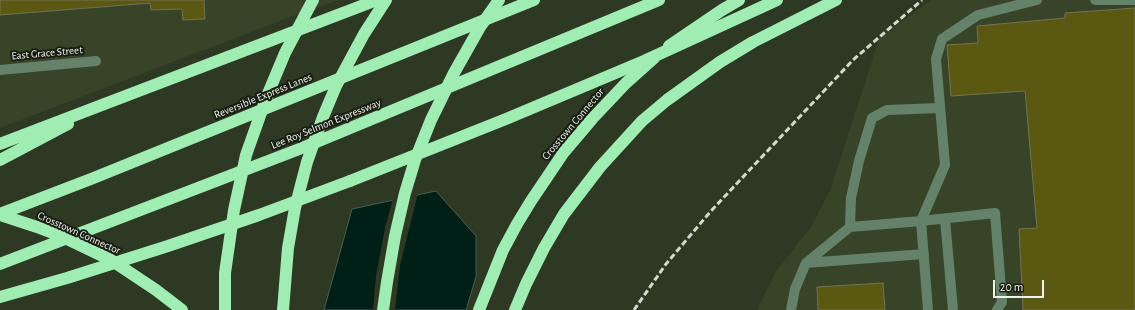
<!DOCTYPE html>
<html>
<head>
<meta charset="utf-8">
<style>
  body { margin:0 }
  #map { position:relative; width:1135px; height:310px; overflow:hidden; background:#2e3923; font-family:"Alegreya Sans",sans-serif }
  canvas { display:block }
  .scale { position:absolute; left:993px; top:280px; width:51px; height:18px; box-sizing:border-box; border:2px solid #edf4e6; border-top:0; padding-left:5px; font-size:12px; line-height:14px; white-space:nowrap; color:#edf4e6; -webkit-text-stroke:3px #191e14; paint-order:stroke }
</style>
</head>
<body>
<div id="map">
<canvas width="1135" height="310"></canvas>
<div class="scale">20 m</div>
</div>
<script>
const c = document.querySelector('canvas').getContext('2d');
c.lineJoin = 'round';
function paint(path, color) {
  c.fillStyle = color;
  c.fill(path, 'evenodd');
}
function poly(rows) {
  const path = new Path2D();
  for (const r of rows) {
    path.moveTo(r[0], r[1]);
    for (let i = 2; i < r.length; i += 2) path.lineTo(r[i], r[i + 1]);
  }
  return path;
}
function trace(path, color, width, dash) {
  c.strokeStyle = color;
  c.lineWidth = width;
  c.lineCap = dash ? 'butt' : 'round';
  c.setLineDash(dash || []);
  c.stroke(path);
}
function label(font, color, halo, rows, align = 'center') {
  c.font = font + ' "Alegreya Sans",sans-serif';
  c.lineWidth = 4;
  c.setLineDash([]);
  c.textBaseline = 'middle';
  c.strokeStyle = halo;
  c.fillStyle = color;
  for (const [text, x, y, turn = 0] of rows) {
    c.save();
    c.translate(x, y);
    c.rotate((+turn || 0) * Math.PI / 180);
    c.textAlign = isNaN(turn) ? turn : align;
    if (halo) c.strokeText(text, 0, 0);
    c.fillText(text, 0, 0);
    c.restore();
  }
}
paint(poly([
  [0,0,339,0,293,16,0,128],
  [931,0,1135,0,1135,310,757,310,777,270,811,227,830,191,879,39]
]), '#374428');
const water = poly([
  [436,191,476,236,476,277,466,310,324,310,352,209,436,191]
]);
paint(water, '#001f17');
trace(water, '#475f55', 1);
paint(poly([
  [418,193,400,265,395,310,373,310,376,276,385,228,393,198]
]), '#2e3923');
const building = poly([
  [0,0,204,0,205,19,183,20,182,9,151,10,150,3,0,15,0,0],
  [1135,8,1135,310,1023,310,1019,229,1037,228,1025,91,951,96,947,45,978,43,977,26,1065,18,1065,13,1135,8],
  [883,283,885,310,818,310,817,287,883,283]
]);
paint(building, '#5b5911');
trace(building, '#727258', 1);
trace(poly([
  [1095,0,1135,0],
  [0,70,96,61],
  [945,219,953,310],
  [850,227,851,198,859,161,872,118,887,110,940,108],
  [806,263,850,227,921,221,995,213,1002,302,997,310],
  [791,310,795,289,806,263,924,254],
  [928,310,921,221,945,165,936,59,942,39,978,15,1037,0]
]), '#64826a', 10);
trace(poly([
  [669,46,722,10,739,0],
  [0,144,377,0],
  [0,160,68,124],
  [0,214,91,179,534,0],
  [0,264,302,148,659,0],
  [0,297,67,278,168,246,259,215,350,181],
  [479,310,503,250,517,224,531,201,564,152,592,119,626,83,654,58],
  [515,310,526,284,544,248,564,214,600,167,642,121,667,100,720,62,753,42,836,0]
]), '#9fedb3', 12);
trace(poly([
  [634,310,666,264,711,211,853,60,922,0]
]), '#d2dacb', 3, [6, 3]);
trace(poly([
  [350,181,506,119,644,61,777,0],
  [0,215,37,227,63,237,111,260,156,290,182,310],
  [225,310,225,273,234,210,246,155,267,96,285,53,313,0],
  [283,310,288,248,295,208,307,162,323,117,336,86,364,34,386,0],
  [383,310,387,282,395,236,405,193,415,160,431,120,454,73,480,27,499,0]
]), '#9fedb3', 12);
label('11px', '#edf4e6', '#191e14', [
  ["East Grace Street",47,53,-5],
  ["Reversible Express Lanes",263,96,-22],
  ["Lee Roy Selmon Expressway",326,124,-22],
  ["Crosstown Connector",573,124,-50],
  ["Crosstown Connector",79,233,24]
]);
</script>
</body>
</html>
